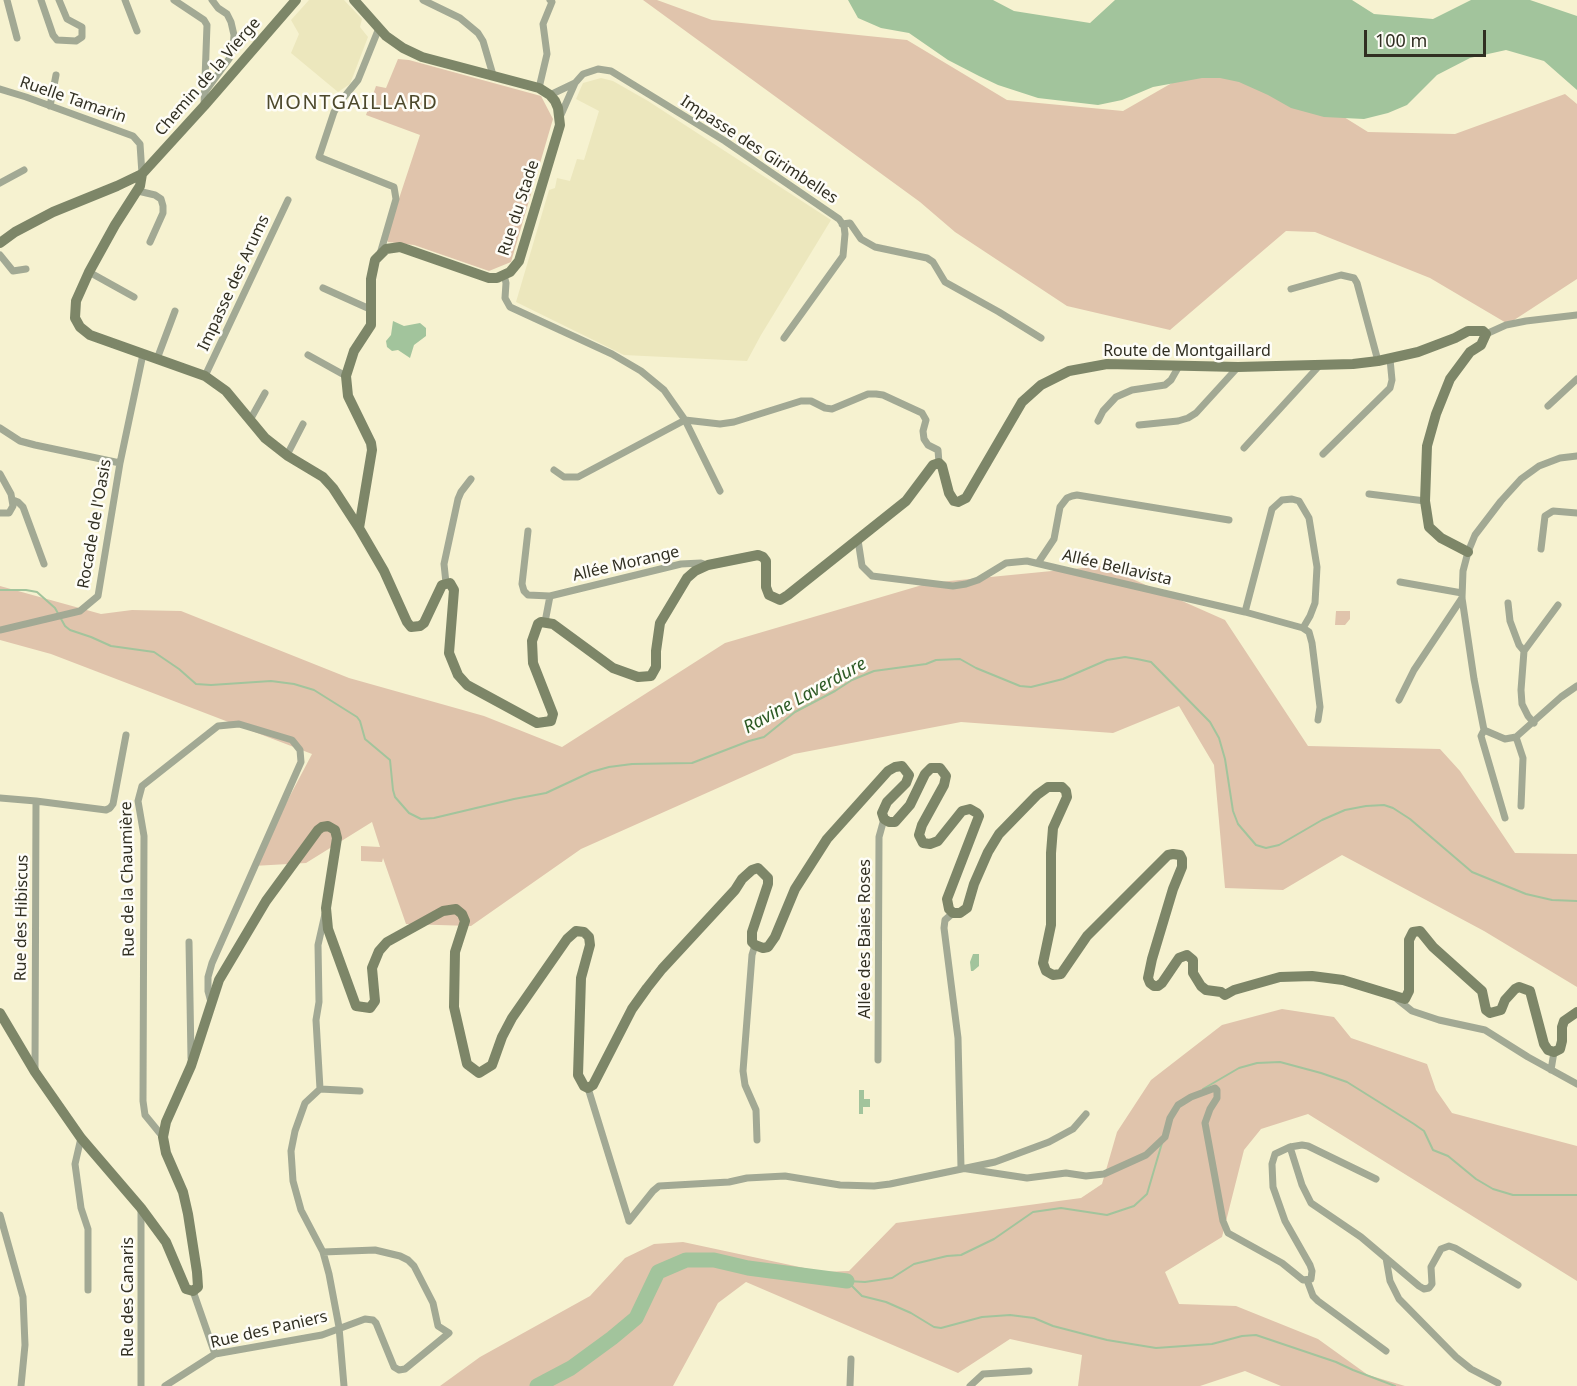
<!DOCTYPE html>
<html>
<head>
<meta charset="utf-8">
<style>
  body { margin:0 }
  #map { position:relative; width:1577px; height:1386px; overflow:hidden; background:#f6f2d0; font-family:"Noto Sans",sans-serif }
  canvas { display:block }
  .scale { position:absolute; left:1364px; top:30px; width:122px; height:27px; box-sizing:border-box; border:3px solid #312f22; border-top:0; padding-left:8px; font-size:18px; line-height:21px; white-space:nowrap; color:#312f22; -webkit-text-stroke:4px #fefdf7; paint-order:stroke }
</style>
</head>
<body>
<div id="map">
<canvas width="1577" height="1386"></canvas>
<div class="scale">100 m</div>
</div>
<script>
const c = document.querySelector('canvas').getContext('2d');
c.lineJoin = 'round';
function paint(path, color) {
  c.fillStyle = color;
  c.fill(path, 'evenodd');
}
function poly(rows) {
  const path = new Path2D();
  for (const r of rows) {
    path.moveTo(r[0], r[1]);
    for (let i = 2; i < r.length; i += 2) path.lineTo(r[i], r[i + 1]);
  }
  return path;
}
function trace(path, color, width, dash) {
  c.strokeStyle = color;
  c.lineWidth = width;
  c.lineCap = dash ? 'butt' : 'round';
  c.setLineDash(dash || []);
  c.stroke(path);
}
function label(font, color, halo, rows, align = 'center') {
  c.font = font + ' "Noto Sans",sans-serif';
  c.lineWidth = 5;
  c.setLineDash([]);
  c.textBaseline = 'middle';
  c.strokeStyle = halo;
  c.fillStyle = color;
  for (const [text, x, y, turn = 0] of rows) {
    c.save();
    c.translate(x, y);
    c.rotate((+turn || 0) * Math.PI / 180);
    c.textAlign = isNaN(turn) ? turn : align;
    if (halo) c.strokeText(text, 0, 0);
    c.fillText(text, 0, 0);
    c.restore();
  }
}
paint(poly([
  [309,0,344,0,362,19,360,27,368,37,350,84,338,92,291,53,299,34,291,20],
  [601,78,613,81,648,101,831,220,761,335,747,361,624,355,516,302,549,190,555,188,557,178,570,181,577,159,584,160,599,111,576,99,583,83]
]), '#ece7bd');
paint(poly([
  [643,0,657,0,712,20,907,40,1007,100,1123,111,1233,48,1368,132,1455,134,1565,94,1577,104,1577,279,1508,324,1430,278,1315,232,1286,231,1170,330,1067,306,955,232,920,202],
  [398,59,409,60,541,96,553,119,511,262,489,271,414,245,388,242,386,238,420,135,366,115,376,86,386,88],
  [1103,566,1225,620,1308,746,1440,749,1460,771,1515,853,1577,854,1577,987,1484,931,1342,855,1283,890,1225,888,1214,765,1179,706,1113,733,961,722,794,754,581,849,471,926,406,924,383,858,382,862,361,861,361,846,380,847,372,822,306,863,253,866,312,754,51,654,0,640,0,586,101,614,132,610,181,611,349,678,484,716,562,747,725,643,929,583],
  [1336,611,1350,611,1350,619,1345,625,1335,625],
  [1282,1009,1334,1017,1351,1038,1427,1064,1436,1090,1452,1113,1577,1146,1577,1281,1308,1114,1261,1129,1244,1150,1222,1237,1165,1272,1179,1304,1236,1306,1318,1339,1368,1375,1405,1386,1281,1386,1245,1371,1200,1386,1078,1386,1082,1355,1010,1339,958,1373,746,1282,718,1303,673,1386,440,1386,480,1357,590,1296,625,1258,654,1244,683,1242,823,1272,849,1271,896,1223,1081,1198,1102,1184,1117,1132,1151,1080,1222,1025]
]), '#e0c4ac');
paint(poly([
  [848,0,993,0,1014,11,1090,23,1115,0,1352,0,1374,14,1433,19,1471,0,1530,0,1577,16,1577,90,1544,61,1506,50,1470,58,1437,75,1407,105,1388,113,1364,119,1324,117,1291,108,1268,95,1239,82,1220,78,1202,78,1153,87,1122,100,1098,105,1038,98,998,85,979,76,948,60,909,33,881,28,858,18],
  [393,321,404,326,420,323,426,328,426,336,414,345,410,358,398,350,392,351,387,347,386,341,391,335],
  [973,954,979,954,979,966,973,971,971,971,970,962],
  [859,1090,864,1090,864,1099,870,1099,870,1107,863,1107,863,1114,859,1114]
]), '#a2c49c');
trace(poly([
  [0,590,26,590,37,592,55,608,65,626,70,630,91,637,111,646,154,652,179,669,196,684,211,685,271,681,294,684,314,690,357,717,360,721,365,739,390,760,393,790,395,797,409,813,421,819,434,818,514,799,546,793,591,772,609,767,632,764,692,763,749,741,764,737,795,712,835,691,852,680,874,671,926,664,936,660,960,659,976,668,1020,686,1031,687,1063,679,1107,660,1125,657,1137,659,1151,662,1210,722,1219,738,1225,759,1233,811,1238,824,1256,845,1266,848,1279,845,1322,820,1345,810,1366,806,1384,805,1393,808,1410,819,1472,872,1526,894,1552,900,1577,901],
  [1203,1089,1239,1068,1257,1063,1280,1062,1321,1073,1347,1082,1414,1124,1424,1131,1433,1150,1448,1156,1476,1179,1493,1189,1513,1195,1577,1195],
  [847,1281,865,1282,892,1278,914,1264,947,1256,961,1255,994,1239,1033,1212,1061,1208,1107,1215,1134,1206,1147,1194,1162,1143],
  [847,1281,862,1296,886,1302,911,1313,934,1327,941,1328,982,1317,1010,1315,1034,1318,1053,1326,1107,1340,1156,1348,1212,1344,1242,1336,1256,1335,1336,1362,1353,1370,1395,1386]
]), '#a2c49c', 2);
trace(poly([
  [537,1386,571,1368,612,1338,636,1318,658,1272,686,1260,714,1260,748,1268,847,1281]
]), '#a2c49c', 15);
trace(poly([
  [7,0,17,38],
  [41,0,53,35,57,40,76,41,82,37,82,27,67,19,59,0],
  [125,0,137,31],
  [174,0,204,20,207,25,204,106],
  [423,0,460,18,478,33,483,41,493,75],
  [379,28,358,80,340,102,334,112,319,157,394,187,396,199,380,254],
  [539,88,547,54,543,24,552,2,550,0],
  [0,89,26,97,133,136,140,144,142,174],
  [205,92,229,59,233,50,234,35,231,22,227,14,218,8,212,0],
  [550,95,575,83],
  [50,106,56,75],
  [560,117,575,83,583,74,598,69,611,71,725,141,839,219,844,226,845,234,843,256,784,338],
  [0,183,24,170],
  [138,191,155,195,161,199,163,206,163,213,150,242],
  [842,224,850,223,861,239,875,247,927,258,933,262,945,282,999,312,1041,338],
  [0,255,13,271,26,269],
  [89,272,134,297],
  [504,275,506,283,505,298,510,307,612,354,641,371,664,390,685,420,720,491],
  [323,288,372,310],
  [1291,289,1341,275,1354,278,1357,283,1378,361],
  [1486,334,1506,325,1526,321,1577,315],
  [308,355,346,376],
  [157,359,175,311],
  [205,376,288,200],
  [1548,406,1577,379],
  [250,420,265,393],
  [1098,421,1103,411,1116,397,1132,390,1165,385,1171,380,1179,366],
  [1139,425,1178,421,1188,418,1196,413,1238,367],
  [0,428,20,441,35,445,120,463],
  [1244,448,1319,366],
  [1323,454,1390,388,1392,380,1390,359],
  [287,455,303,424],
  [1577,456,1560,458,1539,466,1521,479,1501,501,1475,535,1468,552,1463,571,1462,598,1474,679,1484,730,1505,739,1516,737,1561,697,1577,686],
  [554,470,564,477,578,477,685,420,720,424,734,422,801,401,811,401,825,408,832,409,868,394,876,394,883,395,922,413,926,420,923,431,924,439,928,445,938,450,939,463],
  [0,474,11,494,13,506,9,513,0,513],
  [1369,494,1425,501],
  [13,500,18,502,23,507,44,564],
  [528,531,522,584,524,591,528,595,550,596,681,564,701,563,707,565],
  [858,540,862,566,872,576,953,586,966,584,978,580,1006,563,1027,561,1245,612,1303,628,1309,632,1312,643,1320,707,1318,720],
  [1541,549,1545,516,1553,511,1577,513],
  [1038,563,1054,539,1060,507,1067,498,1072,496,1077,495,1229,520],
  [1400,582,1462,593],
  [446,583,444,564,458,499,461,492,471,479],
  [1508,603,1510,621,1519,645,1524,651,1521,690,1522,704,1528,716,1534,723],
  [1245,612,1272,509,1282,500,1292,499,1299,501,1309,518,1317,567,1315,603,1310,616,1303,628],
  [545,622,550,596],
  [0,630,80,611,98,596,120,463,143,354],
  [1524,651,1558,605],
  [1399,700,1414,670,1462,598],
  [1484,730,1481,736,1505,818],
  [1516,737,1523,758,1521,806],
  [0,798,36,801,35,1071],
  [36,801,106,810,110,808,113,804,126,735],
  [953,913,945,920,944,928,958,1038,961,1168,1027,1178,1066,1173,1086,1176,1104,1174,1146,1155,1165,1137,1170,1118,1178,1105,1191,1097,1215,1088,1217,1090,1217,1098,1210,1109,1205,1123,1223,1221,1228,1233,1282,1263,1303,1280,1311,1279,1312,1271,1310,1265,1285,1221,1273,1187,1272,1164,1275,1154,1290,1147,1302,1185,1311,1203,1361,1237,1419,1286,1424,1289,1429,1288,1432,1284,1431,1267,1441,1249,1449,1246,1455,1248,1518,1285],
  [325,914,318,945,319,1002,316,1020,320,1089,305,1103,295,1131,291,1151,293,1181,301,1210,323,1252,329,1274,339,1327,344,1386],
  [189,942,191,1058],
  [755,945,752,955,743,1071,745,1085,756,1110,757,1140],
  [1397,999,1412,1011,1439,1020,1485,1030,1528,1057,1577,1084],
  [878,1060,879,837,884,819],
  [1551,1070,1554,1052],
  [588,1088,629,1221],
  [320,1089,360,1091],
  [163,1137,145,1115,143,1101,144,836,138,801,142,786,218,726,239,724,292,740,300,750,301,762,212,963,208,977,208,991,211,1002],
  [81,1138,75,1164,81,1208,88,1229,88,1290],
  [1290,1147,1302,1145,1308,1146,1376,1179],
  [0,1215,23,1297,25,1345,21,1386],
  [629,1221,653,1191,659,1186,729,1182,747,1178,785,1176,840,1185,874,1186,890,1184,995,1162,1049,1142,1073,1129,1086,1114],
  [1386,1258,1390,1281,1399,1299,1456,1357,1471,1369,1498,1383],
  [1307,1280,1313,1296,1318,1301,1386,1351],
  [193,1291,215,1354],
  [141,1386,141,1210],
  [165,1386,215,1354,322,1335,365,1319,373,1320,376,1323,394,1367,399,1370,405,1369,449,1333,438,1326,433,1303,414,1266,408,1260,400,1256,375,1250,323,1252],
  [850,1386,851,1359],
  [970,1386,983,1374,1029,1371]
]), '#a2a994', 7);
trace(poly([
  [354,0,386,36,403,48,422,57,539,88,550,95,555,101,558,108,560,125,519,261,510,272,497,278,489,278,400,247,386,249,375,260,371,279,371,325,354,351,346,376,348,396,371,443,372,450,359,528],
  [142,174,140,186,115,225,89,272,76,301,75,318,80,327,90,335,205,376,226,391,265,438,288,456,323,477,333,488,359,528,384,571,407,622,411,627,420,626,424,623,442,585,450,583,454,590,449,653,458,675,467,685,537,723,551,721,553,714,533,663,532,641,538,624,541,622,553,624,613,668,638,677,651,676,656,667,656,651,660,623,687,578,695,571,708,565,758,555,763,557,766,561,766,587,769,595,780,600,788,595,906,501,933,465,939,463,942,466,949,493,954,501,958,502,966,498,1022,402,1041,385,1069,371,1107,364,1238,367,1353,364,1378,361,1418,352,1455,338,1468,331,1483,331,1486,334,1481,345,1470,352,1450,379,1436,414,1427,446,1425,501,1429,527,1441,538,1468,552],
  [0,243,15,232,53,212,117,186,142,174,204,106,296,0],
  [0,1013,35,1072,81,1138,141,1208,166,1242,186,1289,193,1291,198,1287,197,1272,188,1214,183,1192,166,1153,163,1137,166,1122,191,1066,219,980,266,901,318,830,322,827,328,826,335,830,337,838,326,908,328,929,356,1006,370,1008,375,1001,372,968,379,951,387,942,443,911,456,909,462,914,465,921,455,952,454,1007,467,1064,479,1073,492,1065,502,1037,512,1018,567,939,576,931,584,932,589,937,590,945,581,978,578,1075,584,1086,588,1088,593,1085,632,1009,647,988,662,969,735,890,742,879,752,870,758,868,768,878,768,884,752,932,752,942,755,945,763,948,768,947,775,937,795,889,827,839,888,771,895,767,902,766,909,775,906,783,887,802,882,813,884,819,889,822,895,822,910,805,925,774,931,768,940,768,946,776,944,785,922,825,919,835,923,843,930,844,938,841,962,811,970,809,977,813,979,816,947,899,949,909,953,913,960,913,967,908,974,884,988,852,999,834,1037,795,1048,787,1062,787,1066,791,1067,797,1053,828,1051,853,1051,925,1043,963,1046,971,1053,975,1061,974,1087,936,1168,855,1173,854,1180,855,1182,859,1182,867,1173,889,1152,959,1148,978,1150,983,1154,986,1158,986,1162,983,1179,958,1187,955,1193,960,1193,973,1201,986,1206,990,1221,992,1225,995,1234,990,1280,977,1312,976,1343,980,1405,999,1409,991,1409,940,1413,932,1420,931,1433,947,1482,991,1486,1010,1490,1013,1501,1010,1505,1000,1515,989,1519,987,1530,991,1544,1044,1548,1050,1554,1052,1560,1049,1562,1041,1562,1027,1564,1021,1577,1012]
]), '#7d8668', 10);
label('16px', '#312f22', '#fefdf7', [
  ["Chemin de la Vierge",208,77,-49],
  ["Ruelle Tamarin",73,100,19],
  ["Impasse des Girimbelles",759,150,33],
  ["Rue du Stade",519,208,-72],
  ["Impasse des Arums",234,283,-65],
  ["Route de Montgaillard",1187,351],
  ["Rocade de l'Oasis",95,524,-80],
  ["Allée Morange",626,564,-13],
  ["Allée Bellavista",1117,568,13],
  ["Rue de la Chaumière",128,879,-91],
  ["Rue des Hibiscus",22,918,-89],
  ["Allée des Baies Roses",865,939,-90],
  ["Rue des Canaris",128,1297,-90],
  ["Rue des Paniers",269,1330,-13]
]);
label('italic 18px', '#2d5a25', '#fefdf7', [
  ["Ravine Laverdure",805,696,-29]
]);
c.letterSpacing = '1.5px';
label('20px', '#4d492c', '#fefdf7', [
  ["MONTGAILLARD",352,103]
]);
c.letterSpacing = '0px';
</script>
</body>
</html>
